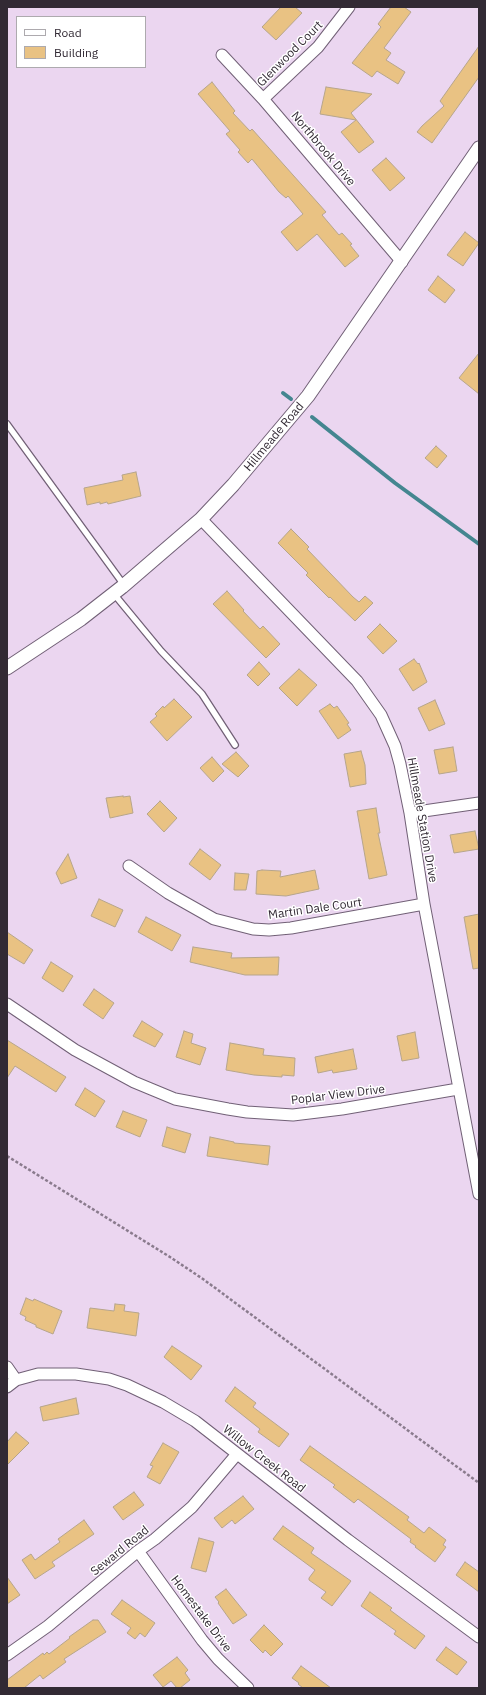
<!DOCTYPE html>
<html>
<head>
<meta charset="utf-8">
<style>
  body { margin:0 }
  #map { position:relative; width:486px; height:1695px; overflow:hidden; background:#ebd6f0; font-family:"IBM Plex Sans",sans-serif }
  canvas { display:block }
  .frame { position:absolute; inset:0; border:8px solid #322a34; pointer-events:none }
  .legend { position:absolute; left:16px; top:16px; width:130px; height:52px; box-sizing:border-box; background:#fff; border:1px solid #adaaae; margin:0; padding:5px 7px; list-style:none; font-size:12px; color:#322a34 }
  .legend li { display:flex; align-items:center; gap:8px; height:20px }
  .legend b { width:20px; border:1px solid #adaaae }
</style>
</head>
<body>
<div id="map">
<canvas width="486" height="1695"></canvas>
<div class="frame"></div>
<ul class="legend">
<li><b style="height:5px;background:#fff"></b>Road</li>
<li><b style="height:11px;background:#e9c283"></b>Building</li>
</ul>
</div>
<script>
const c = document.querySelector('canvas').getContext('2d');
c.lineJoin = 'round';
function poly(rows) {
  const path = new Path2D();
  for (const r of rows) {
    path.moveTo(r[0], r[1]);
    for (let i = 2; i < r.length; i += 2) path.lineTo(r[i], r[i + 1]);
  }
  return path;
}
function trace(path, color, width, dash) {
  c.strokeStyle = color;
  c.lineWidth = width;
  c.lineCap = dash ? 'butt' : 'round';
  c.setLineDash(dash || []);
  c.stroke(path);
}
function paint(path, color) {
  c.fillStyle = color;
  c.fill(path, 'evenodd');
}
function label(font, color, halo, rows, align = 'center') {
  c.font = font + ' "IBM Plex Sans",sans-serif';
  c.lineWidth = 3;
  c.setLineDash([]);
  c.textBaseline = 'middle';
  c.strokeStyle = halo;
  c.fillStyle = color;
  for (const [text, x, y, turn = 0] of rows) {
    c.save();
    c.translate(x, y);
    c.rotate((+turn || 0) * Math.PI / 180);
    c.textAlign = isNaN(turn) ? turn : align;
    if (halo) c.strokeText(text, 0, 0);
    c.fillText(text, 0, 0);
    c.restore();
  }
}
trace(poly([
  [283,393,291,399],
  [312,417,395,483,479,544]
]), '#448690', 4);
const building = poly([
  [281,7,295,7,302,13,276,40,262,27,281,7],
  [391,7,404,7,411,12,384,48,391,53,386,60,405,72,398,84,377,71,372,77,352,63,381,27,378,24,391,7],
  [479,46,479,77,432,143,417,132,422,126,444,106,440,101,479,46],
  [212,82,235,111,233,113,250,131,252,129,326,212,322,215,339,235,342,233,352,244,350,245,359,256,345,267,317,234,297,251,281,232,303,214,288,196,286,198,279,192,252,159,248,163,238,152,240,150,226,134,230,131,198,94,212,82],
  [326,87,372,94,351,113,374,142,359,153,341,132,356,120,320,114,326,87],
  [386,158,405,178,390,191,372,170,386,158],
  [465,232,479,243,463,266,447,255,465,232],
  [438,276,455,290,445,303,428,290,438,276],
  [479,353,479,394,459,378,479,353],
  [436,446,447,456,437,468,425,458,436,446],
  [136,472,141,496,108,504,107,502,100,504,100,502,87,505,84,488,123,480,122,475,136,472],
  [291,529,309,547,307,549,353,597,359,602,365,596,373,603,355,621,330,597,329,598,306,575,308,573,278,543,291,529],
  [227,591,244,610,243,611,260,629,263,626,280,644,266,658,213,604,227,591],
  [380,624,397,641,383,654,367,637,380,624],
  [414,659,418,664,419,663,427,682,413,691,399,669,414,659],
  [259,662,270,674,258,686,247,675,259,662],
  [299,669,317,685,297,706,279,688,299,669],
  [174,699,192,717,167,741,150,722,157,716,155,714,163,706,164,708,174,699],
  [435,700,445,724,429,731,418,708,435,700],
  [330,704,334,708,337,706,349,723,347,724,351,730,338,739,319,711,330,704],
  [453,747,457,771,439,774,434,750,453,747],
  [361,751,365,765,366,784,350,787,344,754,361,751],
  [236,752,249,766,238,777,222,764,236,752],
  [212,757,224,771,213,782,200,768,212,757],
  [123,796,123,797,130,796,133,813,110,818,106,798,123,796],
  [160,801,177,818,164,832,147,814,160,801],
  [376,808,380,833,378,833,387,875,369,879,357,811,376,808],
  [475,831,479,849,454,853,450,835,475,831],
  [200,849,221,865,210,880,189,864,200,849],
  [68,854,77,878,61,884,56,873,68,854],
  [262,870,281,871,280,877,315,870,319,889,286,896,256,894,257,871,262,870],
  [235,873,249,874,246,890,234,890,235,873],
  [99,899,123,910,115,927,91,916,99,899],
  [479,914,479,968,473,969,464,917,479,914],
  [146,917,181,935,172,951,138,932,146,917],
  [7,932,33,950,24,964,7,954,7,932],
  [193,947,232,953,231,958,279,957,278,975,245,975,190,962,193,947],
  [51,962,73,976,63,992,42,978,51,962],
  [94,989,114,1003,103,1019,83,1005,94,989],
  [142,1021,163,1034,155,1047,133,1036,142,1021],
  [184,1031,193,1034,191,1043,206,1048,200,1065,176,1057,184,1031],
  [415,1032,419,1058,402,1061,397,1036,415,1032],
  [7,1040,66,1077,56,1092,15,1066,7,1078,7,1040],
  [230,1043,264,1049,263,1055,295,1058,294,1076,282,1075,282,1077,254,1075,226,1070,230,1043],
  [353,1049,357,1069,333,1073,332,1070,318,1073,315,1057,353,1049],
  [85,1088,105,1101,95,1117,75,1105,85,1088],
  [123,1111,147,1120,140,1137,116,1127,123,1111],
  [167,1127,191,1134,185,1153,162,1146,167,1127],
  [210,1137,234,1142,234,1143,270,1146,268,1165,207,1156,210,1137],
  [26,1298,33,1301,34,1299,62,1311,53,1334,36,1327,36,1325,25,1320,26,1317,20,1314,26,1298],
  [115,1304,125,1305,124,1311,139,1313,136,1336,87,1328,90,1308,114,1311,115,1304],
  [172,1346,202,1366,191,1380,164,1357,172,1346],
  [235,1387,256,1403,253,1407,289,1434,279,1447,258,1432,260,1429,225,1401,235,1387],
  [76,1398,79,1414,43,1421,40,1407,76,1398],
  [16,1432,29,1443,7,1465,7,1442,16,1432],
  [163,1443,179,1452,160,1484,147,1477,153,1466,150,1465,163,1443],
  [310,1446,409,1517,407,1520,424,1533,429,1527,446,1540,443,1545,446,1547,435,1562,415,1547,416,1546,410,1542,411,1539,358,1499,354,1503,333,1487,335,1485,300,1460,310,1446],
  [134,1492,144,1505,123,1520,113,1507,134,1492],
  [243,1496,254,1509,235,1524,232,1520,222,1528,214,1518,243,1496],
  [84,1520,94,1534,52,1562,55,1566,35,1579,22,1560,31,1554,35,1560,60,1542,58,1539,84,1520],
  [283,1526,314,1548,311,1553,351,1581,332,1606,321,1598,326,1592,309,1580,309,1578,315,1570,273,1539,283,1526],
  [199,1538,214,1542,206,1572,191,1568,199,1538],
  [465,1562,479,1572,479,1592,456,1575,465,1562],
  [7,1577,20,1595,7,1604,7,1577],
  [226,1589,247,1615,233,1624,218,1603,219,1602,215,1597,226,1589],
  [370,1592,392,1608,390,1610,425,1636,415,1649,394,1634,396,1631,361,1606,370,1592],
  [122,1600,155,1623,145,1637,140,1633,135,1639,127,1633,131,1628,111,1614,122,1600],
  [93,1620,98,1620,106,1632,64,1659,66,1662,43,1679,40,1675,24,1688,7,1688,7,1680,43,1653,44,1655,47,1652,49,1654,70,1638,69,1637,93,1620],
  [264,1625,283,1644,271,1656,265,1650,263,1653,250,1640,264,1625],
  [446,1647,467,1662,457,1675,436,1660,446,1647],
  [177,1657,188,1670,185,1673,190,1680,180,1688,177,1688,171,1681,163,1687,153,1675,177,1657],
  [301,1666,331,1688,303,1688,298,1684,299,1683,292,1678,301,1666]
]);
paint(building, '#e9c283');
trace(building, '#b6a58b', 1);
const service = poly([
  [7,424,124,585],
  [114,594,161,651,202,694,235,745]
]);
const minor = poly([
  [222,55,263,99,402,262],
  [263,99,318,47,349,7],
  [201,519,357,681,381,715,395,746,400,764,410,813,424,904,479,1194],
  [410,813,479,803],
  [129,866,168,893,214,919,253,929,269,930,291,928,424,904],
  [7,1004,75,1050,134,1082,175,1099,228,1109,247,1112,293,1115,342,1109,458,1089],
  [7,1367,16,1380],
  [7,1387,16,1380,38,1374,76,1374,109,1379,127,1385,163,1402,195,1421,348,1540,479,1637],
  [138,1551,202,1640,218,1659,248,1688],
  [7,1655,48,1626,138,1551,155,1539,192,1507,237,1454]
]);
const tertiary = poly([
  [7,668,81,619,122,587,201,519,233,485,308,396,479,148]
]);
trace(service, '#716076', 8);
trace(minor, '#716076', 13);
trace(tertiary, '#716076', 15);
trace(poly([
  [7,1156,170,1257,203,1279,479,1483]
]), '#8a7b8d', 2.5, [3, 2]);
trace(service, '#fff', 5.5);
trace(minor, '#fff', 11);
trace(tertiary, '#fff', 13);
label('12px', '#322a34', '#fff', [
  ["Glenwood Court",290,54,-45],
  ["Northbrook Drive",323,149,50],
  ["Hillmeade Road",274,437,-50],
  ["Hillmeade Station Drive",422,820,80],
  ["Martin Dale Court",315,909,-8],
  ["Poplar View Drive",338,1095,-7],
  ["Willow Creek Road",264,1459,38],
  ["Seward Road",120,1551,-39],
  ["Homestake Drive",201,1614,53]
]);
</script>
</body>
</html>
